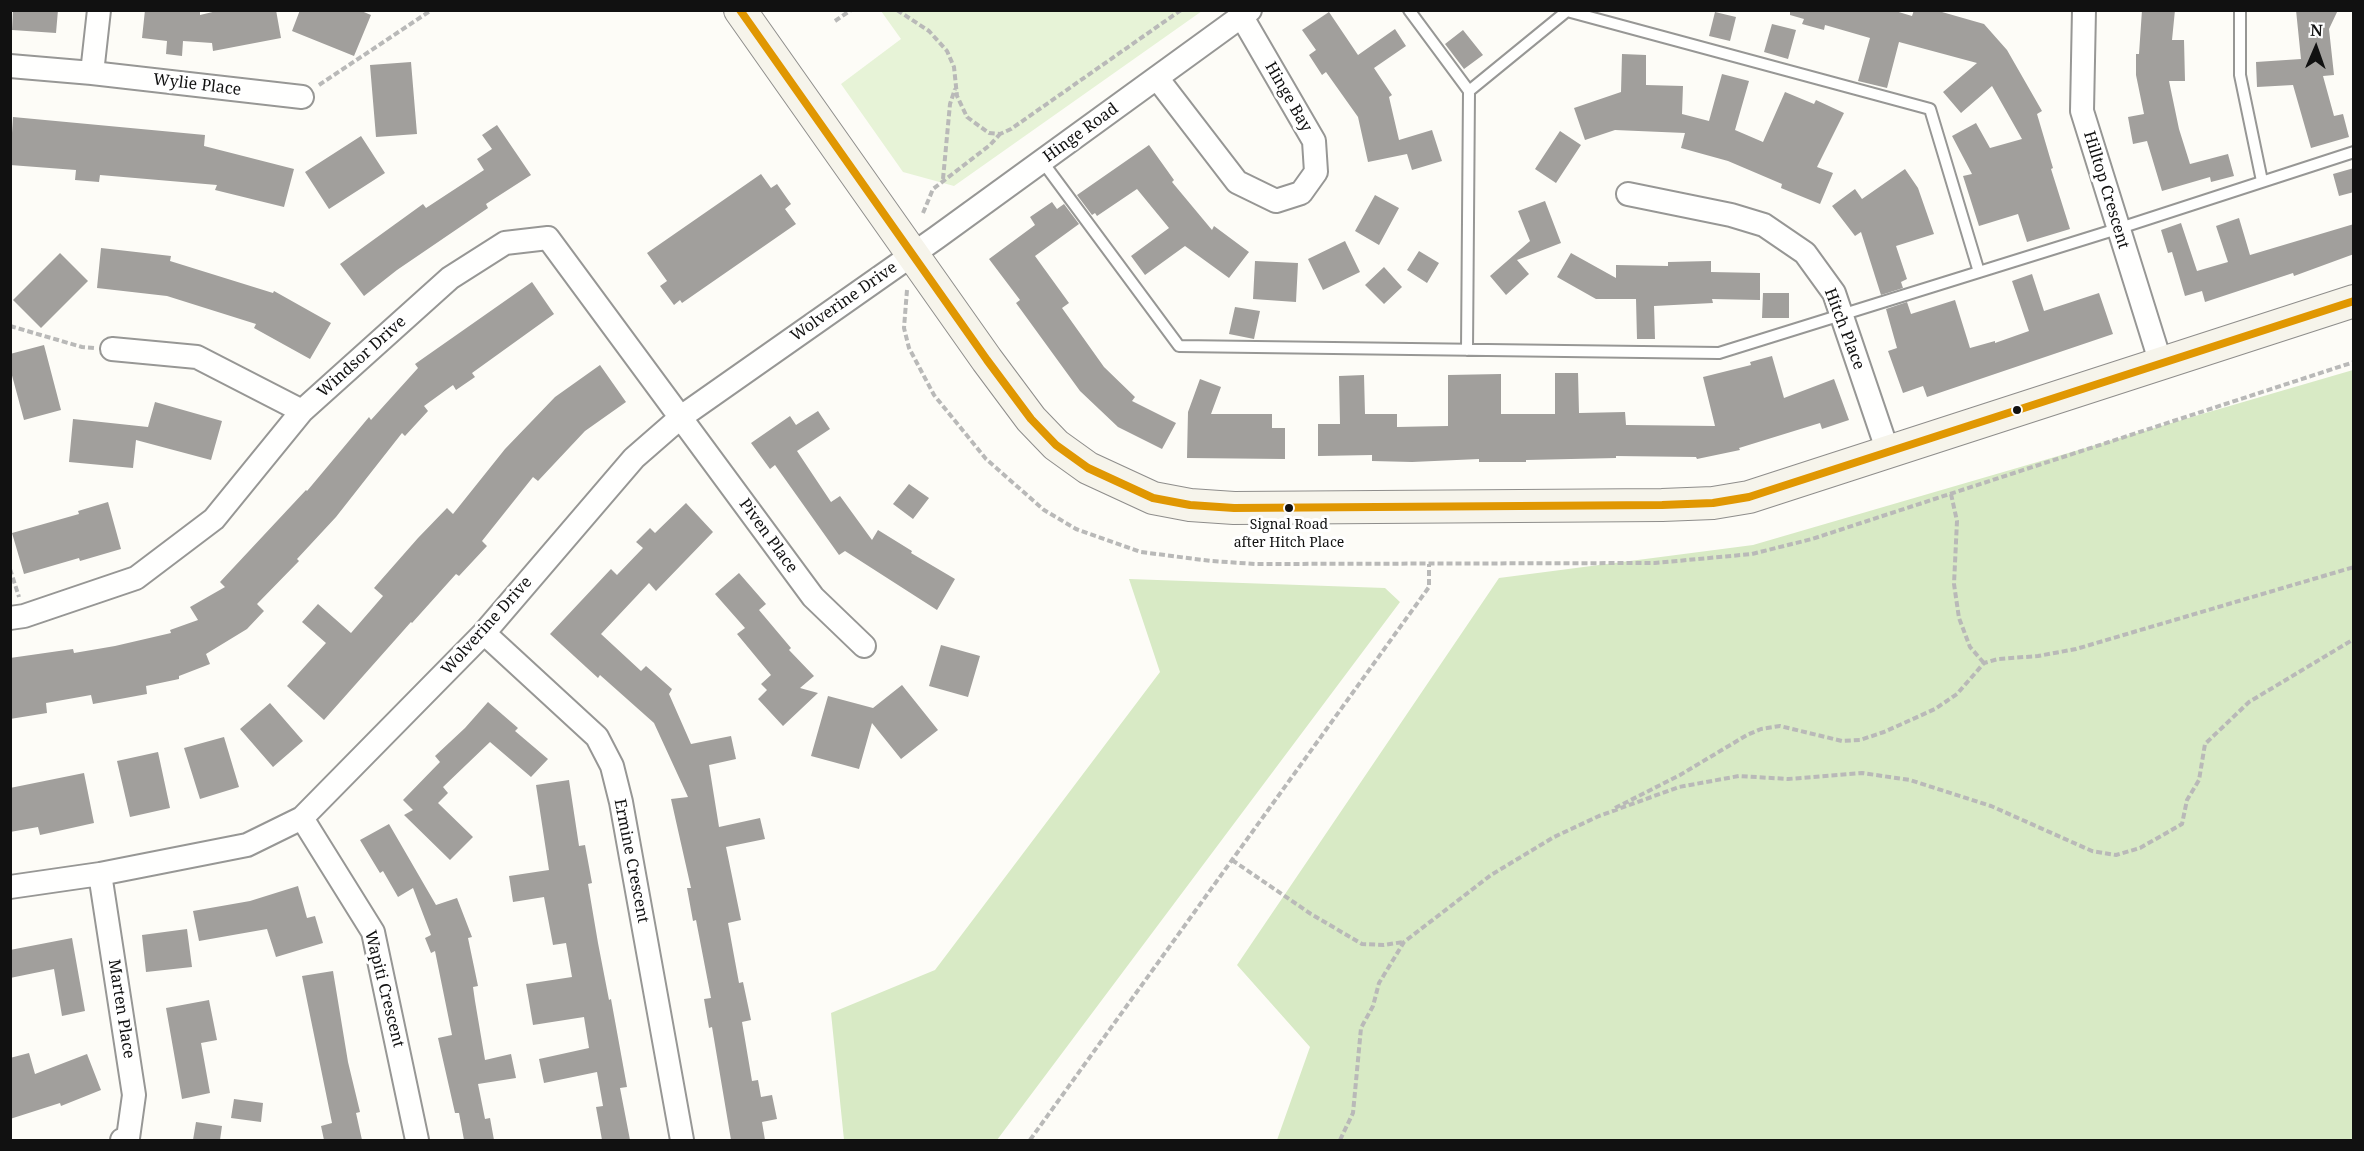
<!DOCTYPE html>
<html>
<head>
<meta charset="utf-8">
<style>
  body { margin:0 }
  #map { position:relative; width:2364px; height:1151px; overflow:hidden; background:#fdfcf7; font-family:"Noto Serif",serif }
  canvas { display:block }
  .frame { position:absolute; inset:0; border:12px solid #111; pointer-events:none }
  .north { position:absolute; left:2286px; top:18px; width:60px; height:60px; -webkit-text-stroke:4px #fff; paint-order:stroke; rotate:2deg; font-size:16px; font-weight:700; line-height:24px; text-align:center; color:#111 }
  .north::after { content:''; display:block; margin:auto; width:21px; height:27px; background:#111; clip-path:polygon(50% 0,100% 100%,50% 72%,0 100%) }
</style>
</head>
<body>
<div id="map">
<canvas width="2364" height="1151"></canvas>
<div class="frame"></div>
<div class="north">N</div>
</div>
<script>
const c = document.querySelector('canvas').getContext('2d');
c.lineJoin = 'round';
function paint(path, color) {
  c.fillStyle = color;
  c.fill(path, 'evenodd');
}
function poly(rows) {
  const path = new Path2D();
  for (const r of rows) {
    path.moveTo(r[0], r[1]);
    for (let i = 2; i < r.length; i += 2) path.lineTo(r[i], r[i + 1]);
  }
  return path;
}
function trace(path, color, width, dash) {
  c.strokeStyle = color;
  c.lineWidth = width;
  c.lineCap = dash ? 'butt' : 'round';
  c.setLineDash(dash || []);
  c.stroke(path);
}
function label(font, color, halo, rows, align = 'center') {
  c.font = font + ' "Noto Serif",serif';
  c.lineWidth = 6;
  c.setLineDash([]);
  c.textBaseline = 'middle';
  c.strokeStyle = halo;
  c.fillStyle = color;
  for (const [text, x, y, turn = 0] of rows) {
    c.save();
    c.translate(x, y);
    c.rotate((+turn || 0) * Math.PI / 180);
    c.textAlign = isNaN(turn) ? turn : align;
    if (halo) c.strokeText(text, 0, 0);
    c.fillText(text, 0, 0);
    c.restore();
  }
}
paint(poly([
  [881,11,1202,11,954,186,903,172,841,84,901,39]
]), '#e7f3d7');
paint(poly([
  [2353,370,2353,1140,1277,1140,1310,1047,1237,965,1499,578,1753,545],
  [1129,579,1385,588,1400,602,997,1140,844,1140,831,1013,935,970,1160,672]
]), '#d8eac5');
paint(poly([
  [13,10,58,10,56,33,12,30],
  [145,10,200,10,200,15,221,10,276,10,281,38,213,51,212,43,183,41,182,56,166,54,167,41,142,38],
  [300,10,359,10,371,15,354,56,292,31],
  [1790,10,1892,10,1912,16,1914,10,1935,10,1984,24,2007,50,2042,111,2037,114,2053,168,2051,169,2070,229,2027,242,2018,214,1979,226,1963,176,1972,174,1952,136,1976,123,1990,148,2022,139,1992,86,1961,113,1943,92,1977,63,1899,42,1887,88,1858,81,1870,38,1825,25,1824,30,1802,24,1804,19,1790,15],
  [2142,10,2175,10,2172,40,2184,40,2185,81,2169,81,2179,129,2190,164,2228,154,2234,176,2211,182,2210,177,2162,191,2147,141,2133,144,2128,117,2144,114,2136,75,2136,54,2139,54],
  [2296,10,2338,10,2329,29,2334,75,2323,76,2334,116,2343,114,2349,137,2311,148,2293,85,2257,87,2256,62,2301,59],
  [1329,12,1358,55,1395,29,1406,46,1374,68,1392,95,1389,97,1399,140,1432,130,1442,161,1412,170,1407,154,1368,162,1358,117,1326,72,1322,75,1309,55,1316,50,1302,30],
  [1715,12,1736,17,1730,41,1709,36],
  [1772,24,1796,30,1788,59,1764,52],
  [1463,30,1483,55,1464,69,1445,44],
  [1622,54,1646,55,1646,85,1683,86,1682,114,1709,121,1722,74,1749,81,1735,130,1763,142,1785,92,1814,104,1816,100,1844,113,1817,167,1833,173,1820,204,1781,188,1782,184,1728,161,1681,148,1685,133,1615,130,1585,140,1574,108,1621,92],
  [411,62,417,134,376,137,370,65],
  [13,117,205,135,204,146,294,169,284,207,215,190,217,185,100,175,99,182,75,180,76,170,10,165],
  [497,125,531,175,486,204,488,208,397,270,364,296,340,264,423,204,426,208,484,170,477,159,492,149,482,135],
  [1560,131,1581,145,1556,183,1535,169],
  [361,136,385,173,329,209,305,172],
  [1149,145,1174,180,1172,182,1212,230,1214,226,1249,252,1229,278,1185,246,1145,275,1131,256,1169,228,1146,200,1137,189,1097,216,1095,213,1092,215,1077,195],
  [2354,168,2354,192,2339,196,2333,174],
  [1905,169,1918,188,1934,234,1896,246,1907,279,1901,282,1903,288,1881,295,1861,232,1855,236,1832,206,1855,189,1862,199],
  [761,174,771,188,777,184,791,204,785,209,796,224,682,303,680,300,674,305,660,286,667,281,647,253],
  [1375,195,1399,208,1379,245,1355,231],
  [1545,201,1561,243,1517,260,1529,274,1506,295,1490,276,1530,241,1518,211],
  [1052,202,1057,209,1064,204,1079,224,1035,256,1069,303,1062,308,1104,367,1135,397,1132,401,1176,423,1162,449,1118,427,1080,391,1016,303,1020,300,989,259,1035,225,1030,217],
  [2239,218,2250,255,2354,224,2354,254,2294,276,2293,273,2205,302,2202,291,2185,296,2172,252,2168,253,2161,230,2181,223,2197,271,2228,262,2216,226],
  [1345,241,1360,272,1323,290,1308,259],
  [101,248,171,256,170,261,273,293,274,291,331,323,310,359,254,328,256,324,167,296,97,288],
  [1419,251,1439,263,1427,283,1407,270],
  [60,253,88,281,41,328,13,300],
  [1571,253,1616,278,1616,265,1668,266,1668,262,1711,261,1711,272,1760,273,1760,300,1712,299,1713,303,1654,306,1655,339,1637,339,1636,299,1596,299,1557,277],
  [1255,261,1298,263,1296,302,1253,299],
  [1384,267,1402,287,1384,304,1365,285],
  [2032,274,2044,311,2099,293,2113,334,1927,397,1923,386,1903,393,1888,351,1897,348,1886,309,1907,302,1911,314,1955,300,1970,348,1995,341,1995,343,2029,331,2012,281],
  [532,282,554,314,472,373,475,377,456,390,453,385,424,406,428,411,405,436,402,433,336,517,297,559,299,561,257,604,264,611,247,629,206,654,210,664,179,676,179,679,146,686,147,694,93,704,91,695,46,703,47,713,10,719,10,658,73,649,74,653,115,646,171,633,170,630,198,620,190,607,225,587,220,582,306,490,307,491,369,417,371,420,418,368,415,364],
  [1763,293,1789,293,1789,318,1762,318],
  [1235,307,1260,311,1254,339,1229,334],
  [44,345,61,410,24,420,10,368,10,354],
  [1772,356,1784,398,1834,379,1849,420,1822,429,1820,423,1739,448,1740,450,1697,459,1696,457,1616,456,1616,458,1526,460,1526,462,1479,462,1479,459,1412,462,1372,461,1372,455,1318,456,1318,424,1340,424,1339,376,1364,375,1365,414,1397,414,1397,427,1448,426,1448,375,1501,374,1501,414,1555,414,1555,373,1578,373,1579,413,1625,412,1626,425,1715,426,1703,377,1751,365,1750,362],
  [600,365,626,402,585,431,538,481,533,477,482,541,487,546,459,576,456,574,412,623,411,622,324,720,287,686,326,643,302,622,318,604,351,633,383,596,374,588,418,538,447,508,453,514,505,449,555,397],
  [1200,379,1221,387,1211,414,1272,414,1272,428,1285,428,1285,459,1187,458,1188,412],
  [155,402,222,421,211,460,136,440,133,468,69,462,73,419,148,427],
  [818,411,830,429,797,451,831,502,840,496,872,540,878,530,912,551,911,553,955,579,937,610,845,551,839,555,775,465,770,469,751,443,790,416,796,425],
  [909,484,929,498,913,519,893,504],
  [108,502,121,549,80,561,79,558,24,574,12,533,79,514,78,511],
  [686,503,713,532,656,591,649,583,601,634,641,671,646,666,672,689,669,694,691,744,731,736,736,759,709,765,719,827,760,818,765,839,726,847,741,920,728,923,739,983,743,982,751,1020,742,1022,752,1081,758,1080,761,1097,772,1095,777,1119,762,1122,765,1140,731,1140,712,1027,709,1028,704,999,711,998,696,920,693,921,687,888,691,888,671,799,688,797,654,723,600,675,598,678,550,634,611,569,617,575,643,548,636,542,650,528,655,533],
  [739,573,766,604,759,610,791,648,789,650,814,676,800,688,818,693,783,726,758,699,767,690,761,684,771,675,737,634,745,628,715,594],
  [941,645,980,656,968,697,929,686],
  [902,685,938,730,901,759,872,723,859,769,811,756,828,696,873,708],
  [488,702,518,728,515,731,548,759,531,777,490,742,443,787,448,793,438,803,473,837,450,860,404,815,413,810,403,800,440,762,435,756,465,728],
  [270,703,303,741,273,767,240,729],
  [224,737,239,787,200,799,184,748],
  [158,752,170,808,130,817,117,761],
  [84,773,94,823,40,835,38,827,10,832,10,788],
  [569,780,579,846,585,845,592,883,588,884,598,943,609,1000,611,999,627,1087,620,1088,630,1140,602,1140,596,1107,603,1106,597,1072,544,1083,539,1059,589,1048,584,1017,533,1025,526,984,572,977,566,943,553,945,544,897,513,902,509,876,549,870,536,785],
  [389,824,436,905,457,898,472,937,468,938,478,986,473,987,475,1001,485,1060,511,1054,516,1078,478,1084,485,1119,490,1118,494,1140,464,1140,459,1113,455,1113,438,1038,452,1035,435,951,431,953,425,938,431,935,413,888,398,897,383,871,380,873,360,840],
  [298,886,307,918,315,916,323,943,276,957,267,929,199,941,193,911,250,901],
  [187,929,192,967,146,972,142,935],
  [72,938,85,1011,62,1016,54,969,10,978,10,950],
  [333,971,348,1062,360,1112,356,1113,362,1140,324,1140,321,1126,332,1123,302,976],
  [209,1000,217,1040,201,1043,210,1093,182,1099,166,1008],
  [29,1053,35,1074,87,1054,101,1090,61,1106,60,1103,10,1119,10,1058],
  [234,1099,263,1103,261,1122,231,1118],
  [196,1122,222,1126,220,1140,193,1140]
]), '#a19f9c');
const lane = poly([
  [1409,10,1469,91,1467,350],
  [2240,10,2240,75,2262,181],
  [1469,91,1567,11,1930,109,1979,272],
  [1042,161,1179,346,1719,353,2117,229,2354,152]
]);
const street = poly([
  [2084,10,2082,111,2161,364],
  [10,66,92,73,302,97],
  [92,73,99,10],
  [1157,78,1237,182,1276,201,1301,193,1316,172,1314,141,1242,17],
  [1628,194,1731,215,1764,225,1805,253,1834,293,1888,452],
  [112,349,197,357,302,411],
  [10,618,24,616,136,578,214,519,302,411,450,278,505,243,548,238,813,597,864,646],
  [484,633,597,737,612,766,621,802,682,1140],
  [302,818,373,932,417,1140],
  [100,874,134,1095,128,1138,122,1140],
  [10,887,100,874,247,845,302,818,484,633,634,458,681,417,936,238,1250,10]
]);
const secondary = poly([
  [740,10,987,360,1031,419,1056,445,1088,468,1153,498,1190,505,1234,508,1662,505,1713,503,1749,497,2354,301]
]);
trace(lane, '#979795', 14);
trace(street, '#979795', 26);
trace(secondary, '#8e8d8b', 34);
trace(poly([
  [897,10,929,31,947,51,954,67,957,96,967,117,989,133,1000,134,1011,129,1181,10],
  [835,21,851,10],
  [319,85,430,11],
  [943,179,950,104,955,89],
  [923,213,933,189,990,145,1000,134],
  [907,290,904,328,909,348,934,395,986,459,1044,510,1076,529,1141,552,1211,561,1256,564,1655,563,1752,554,1812,539,1861,523,2354,362],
  [10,326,82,347,94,348],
  [1951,494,1957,521,1954,584,1959,618,1970,647,1984,663],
  [10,569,19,597],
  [1615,808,1680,775,1747,735,1761,729,1780,726,1842,741,1860,740,1884,732,1935,709,1957,694,1984,663,1998,659,2038,656,2076,649,2354,567],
  [1232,860,1311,914,1362,944,1384,945,1403,942],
  [1030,1140,1429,587,1429,564],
  [1340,1140,1353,1113,1361,1028,1373,1006,1379,983,1404,942,1491,875,1554,837,1599,816,1679,787,1739,776,1788,779,1862,773,1910,780,1991,806,2092,851,2116,855,2140,848,2182,824,2187,800,2199,780,2205,744,2249,702,2354,639]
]), '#b9b9b8', 4, [6, 3]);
trace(lane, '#fffffe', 10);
trace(street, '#fffffe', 22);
trace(secondary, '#f6f4eb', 32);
trace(poly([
  [740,10,987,360,1031,419,1056,445,1088,468,1153,498,1190,505,1234,508,1662,505,1713,503,1749,497,2354,301]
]), '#e09702', 8);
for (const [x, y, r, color] of [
  [2017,410,5,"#111"],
  [1289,508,5,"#111"]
]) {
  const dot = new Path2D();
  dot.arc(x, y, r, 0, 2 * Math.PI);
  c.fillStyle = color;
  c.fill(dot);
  trace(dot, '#fff', 2);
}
label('14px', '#111', '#fff', [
  ["Signal Road",1289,525],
  ["after Hitch Place",1289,543]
]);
label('16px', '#111', '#fff', [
  ["Wylie Place",197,85,7],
  ["Hinge Bay",1288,97,60],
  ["Hinge Road",1081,133,-36],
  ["Hilltop Crescent",2106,190,73],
  ["Wolverine Drive",844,302,-35],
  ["Hitch Place",1844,329,69],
  ["Windsor Drive",362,357,-42],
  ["Piven Place",768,536,54],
  ["Wolverine Drive",487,626,-48],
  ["Ermine Crescent",631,861,79],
  ["Wapiti Crescent",384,989,76],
  ["Marten Place",121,1009,81]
]);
</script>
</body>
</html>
